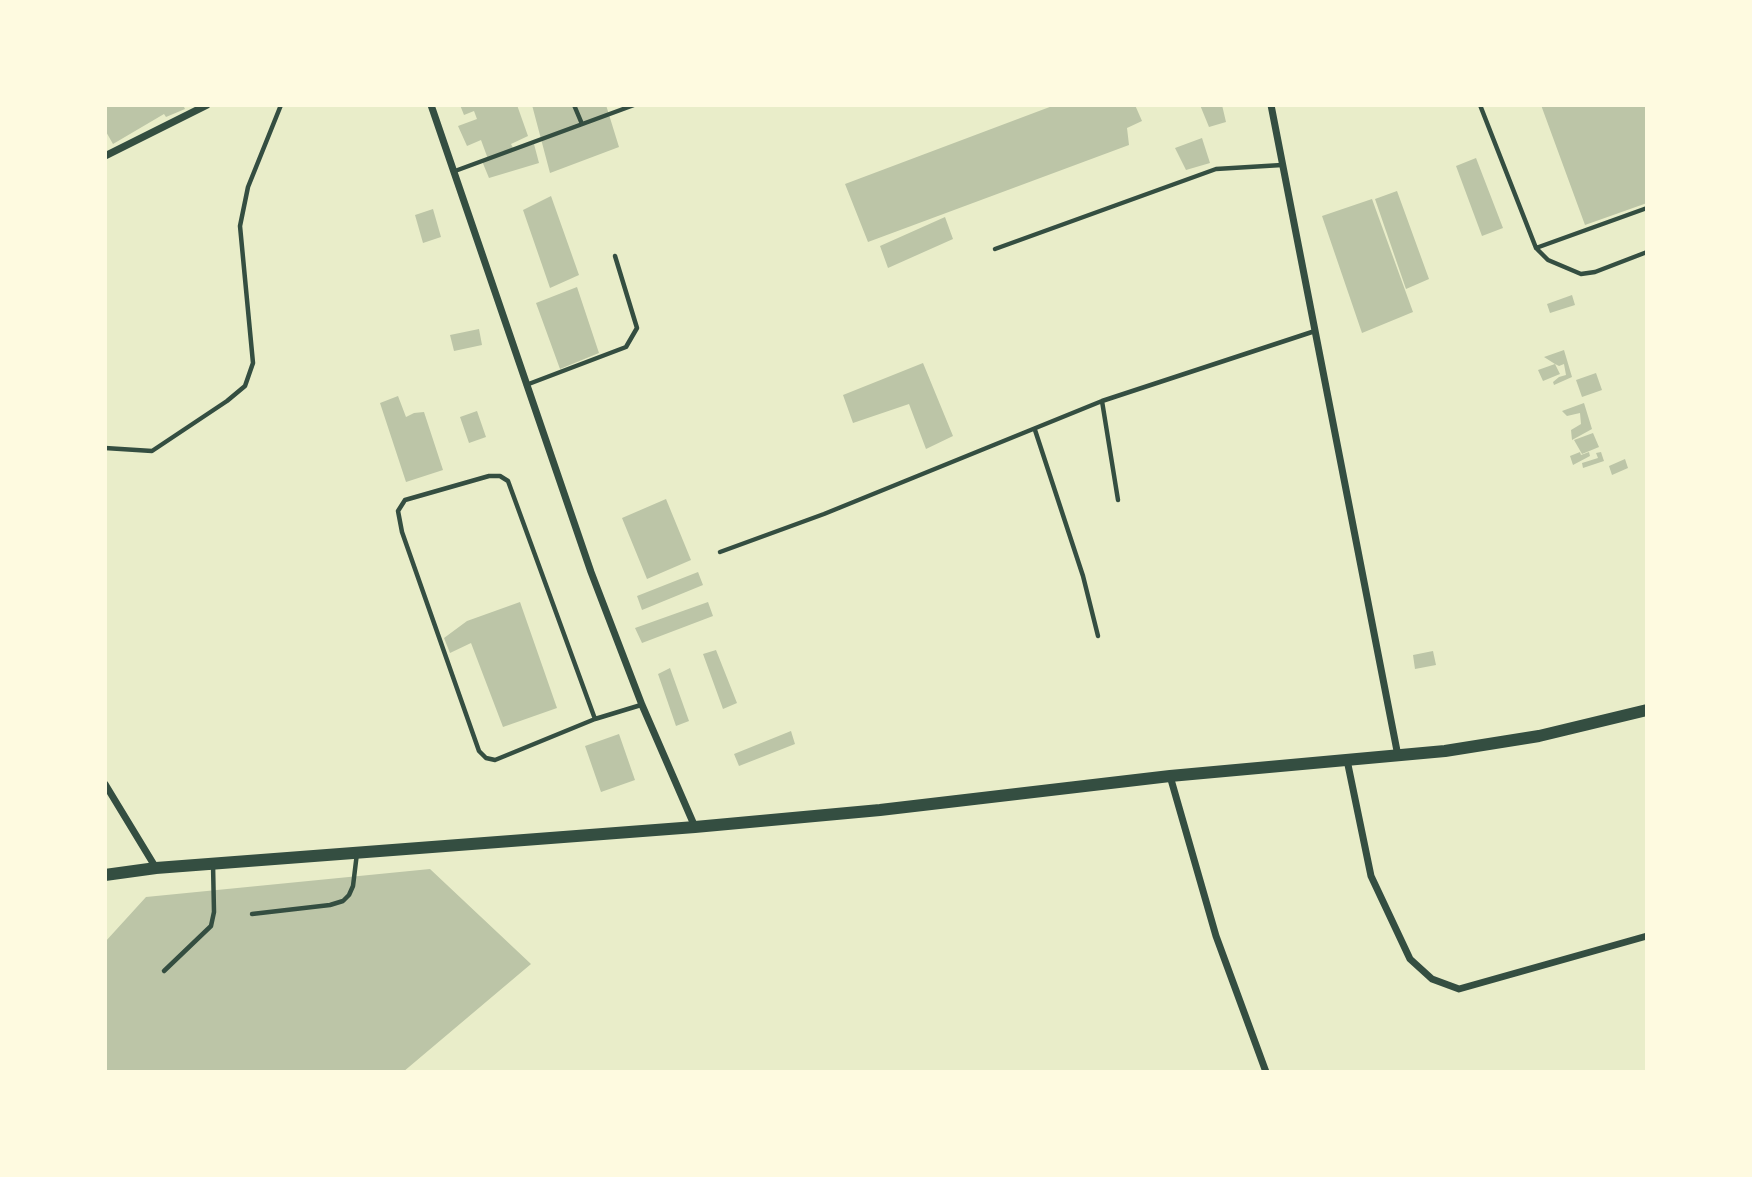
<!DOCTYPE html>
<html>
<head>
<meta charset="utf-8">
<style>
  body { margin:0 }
  #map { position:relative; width:1752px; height:1177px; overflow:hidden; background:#e9edc9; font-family:Ubuntu,sans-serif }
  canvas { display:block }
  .frame { position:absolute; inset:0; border:107px solid #fefae0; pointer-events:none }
</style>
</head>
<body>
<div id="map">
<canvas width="1752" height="1177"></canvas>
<div class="frame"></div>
</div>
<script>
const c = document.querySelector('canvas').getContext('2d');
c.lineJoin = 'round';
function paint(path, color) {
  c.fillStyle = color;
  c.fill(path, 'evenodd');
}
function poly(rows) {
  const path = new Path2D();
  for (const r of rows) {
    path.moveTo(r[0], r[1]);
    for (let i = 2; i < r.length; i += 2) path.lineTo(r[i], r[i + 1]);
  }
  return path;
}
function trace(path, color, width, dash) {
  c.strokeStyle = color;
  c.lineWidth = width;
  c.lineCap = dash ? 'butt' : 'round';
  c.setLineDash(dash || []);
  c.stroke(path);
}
paint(poly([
  [105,105,183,105,185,109,166,117,164,114,113,144,105,130],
  [460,105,517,105,528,136,511,144,514,150,534,144,539,163,489,178,482,161,488,159,481,140,467,146,458,126,477,119,474,111,464,115],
  [532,105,606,105,619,147,550,173],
  [1055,105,1135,105,1142,121,1127,128,1129,145,868,242,845,184],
  [1200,105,1222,105,1226,122,1209,127],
  [1541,105,1647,105,1647,203,1585,225],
  [1202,138,1210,163,1186,170,1175,148],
  [1476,158,1503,228,1482,236,1456,166],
  [1397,191,1429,279,1406,289,1375,199],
  [551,196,579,275,550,288,523,210],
  [1372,199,1413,312,1362,333,1322,216],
  [433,209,441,237,423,243,415,215],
  [945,217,953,239,888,268,880,246],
  [577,287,599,353,560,369,536,303],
  [1572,295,1575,305,1550,313,1547,304],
  [479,329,482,345,454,351,450,335],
  [1564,350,1572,377,1554,385,1553,382,1559,377,1566,375,1564,364,1559,366,1555,364,1560,374,1543,381,1538,370,1555,364,1544,357],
  [923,363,953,436,926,449,909,404,853,423,843,395],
  [1596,373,1602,390,1582,397,1576,380],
  [398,396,406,417,414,413,424,412,443,470,406,482,380,403],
  [1584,403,1592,429,1572,440,1571,430,1581,424,1580,413,1567,416,1562,411],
  [477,411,486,437,469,443,460,417],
  [1593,433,1599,447,1582,454,1574,440],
  [1580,452,1581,455,1589,452,1590,456,1573,465,1570,456],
  [1601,452,1604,461,1583,468,1582,463,1598,458,1596,453],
  [1625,459,1628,468,1612,475,1609,466],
  [666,499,691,560,647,579,622,518],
  [698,572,703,585,642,610,637,596],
  [520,602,557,708,503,727,471,643,450,653,444,638,467,621],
  [708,602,713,616,642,643,635,628],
  [716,650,737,703,723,709,703,654],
  [1433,651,1436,665,1415,669,1413,655],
  [670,668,689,721,676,726,658,674],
  [791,731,795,744,739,766,734,754],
  [619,734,635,780,601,792,585,746],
  [430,869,531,964,403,1072,105,1072,105,942,146,897]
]), '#bcc5a7');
trace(poly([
  [574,105,582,124],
  [1480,105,1536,248,1548,260,1581,274,1595,272,1647,252],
  [455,171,634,105],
  [1536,248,1647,208],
  [995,249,1216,169,1282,165],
  [526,385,626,347,637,328,615,256],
  [1102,401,1118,500],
  [1035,430,1083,576,1098,636],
  [105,448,152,451,227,401,245,386,253,363,240,226,248,187,281,105],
  [720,552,824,514,1102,401,1315,331],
  [595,719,508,481,500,476,489,476,405,500,398,511,402,532,479,751,486,758,495,760,595,719,641,705],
  [252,914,330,905,343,901,349,895,353,886,357,853],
  [164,971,211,926,214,912,213,864]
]), '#344e41', 4.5);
trace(poly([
  [431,105,591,572,642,705,695,827],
  [1271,105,1398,756],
  [105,156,207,105],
  [1347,760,1371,876,1410,959,1432,979,1459,989,1647,936],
  [1170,776,1216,936,1266,1072],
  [105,784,156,868]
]), '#344e41', 7);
trace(poly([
  [105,875,156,868,695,827,880,810,1170,776,1445,751,1539,736,1647,710]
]), '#344e41', 12);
</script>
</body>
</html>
